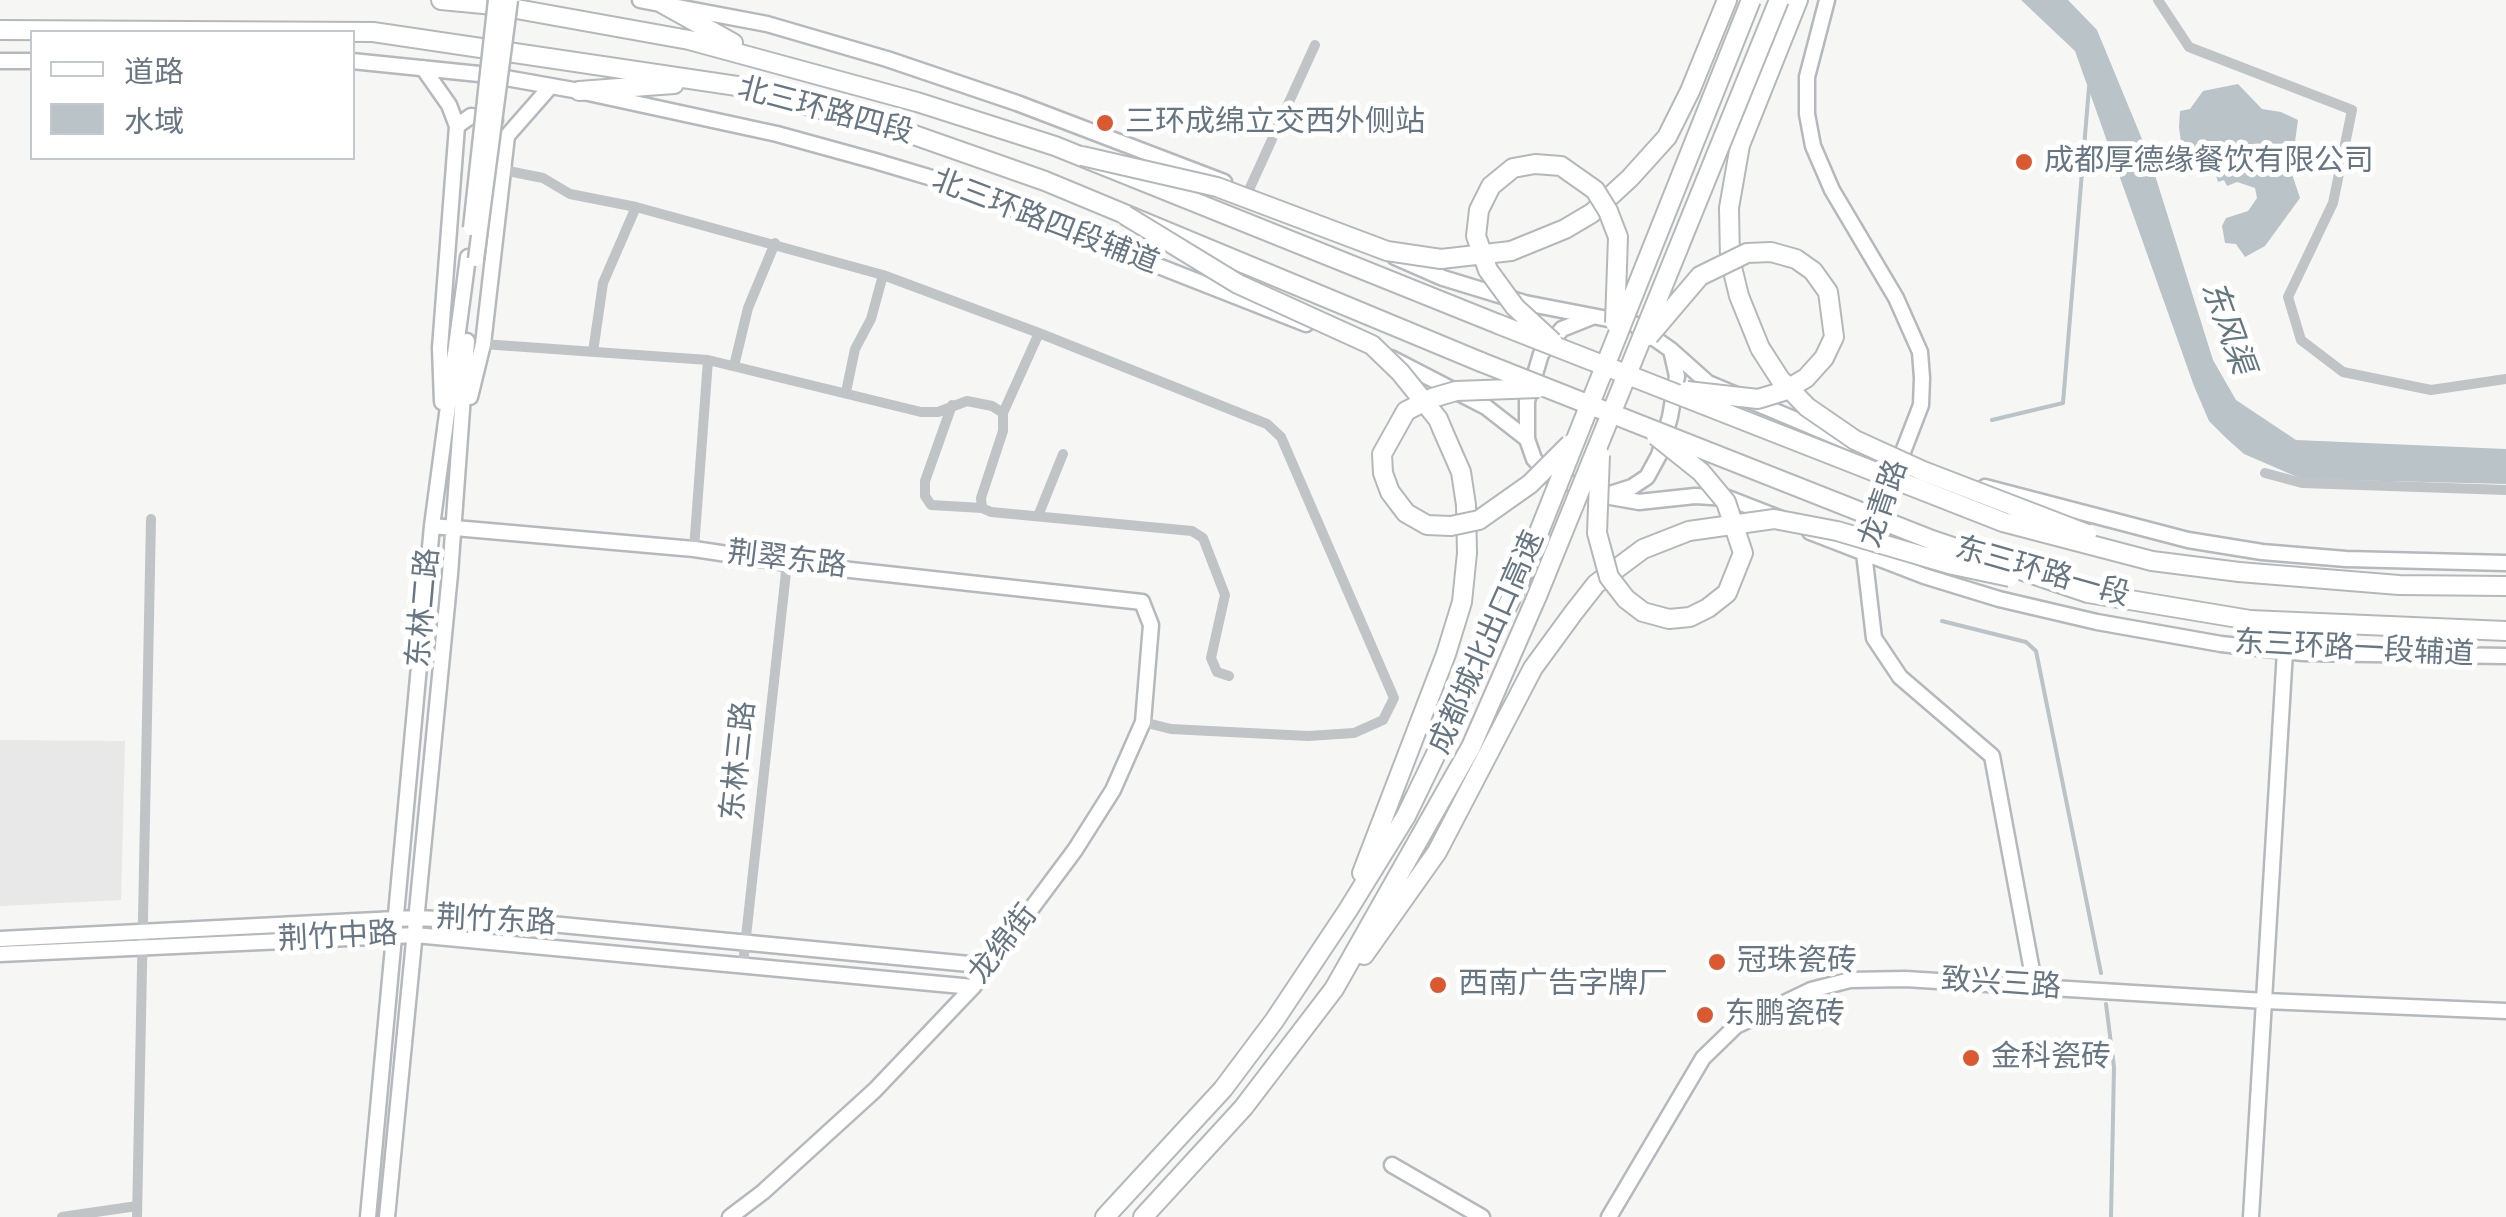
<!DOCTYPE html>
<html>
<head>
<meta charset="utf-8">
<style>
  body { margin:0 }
  #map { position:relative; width:2506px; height:1217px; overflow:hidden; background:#f6f7f4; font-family:"Sofia Sans Condensed","Noto Sans SC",sans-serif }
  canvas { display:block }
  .legend { position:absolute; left:30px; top:30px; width:325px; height:130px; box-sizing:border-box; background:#fff; border:2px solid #c2c8cd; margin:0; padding:12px 18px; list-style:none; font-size:30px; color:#677683 }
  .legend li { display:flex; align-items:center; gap:20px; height:50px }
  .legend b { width:50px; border:2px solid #c2c8cd }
</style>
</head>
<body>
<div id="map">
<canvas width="2506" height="1217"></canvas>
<ul class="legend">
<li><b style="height:12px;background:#fff"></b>道路</li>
<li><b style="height:28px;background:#b9c3c8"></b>水域</li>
</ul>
</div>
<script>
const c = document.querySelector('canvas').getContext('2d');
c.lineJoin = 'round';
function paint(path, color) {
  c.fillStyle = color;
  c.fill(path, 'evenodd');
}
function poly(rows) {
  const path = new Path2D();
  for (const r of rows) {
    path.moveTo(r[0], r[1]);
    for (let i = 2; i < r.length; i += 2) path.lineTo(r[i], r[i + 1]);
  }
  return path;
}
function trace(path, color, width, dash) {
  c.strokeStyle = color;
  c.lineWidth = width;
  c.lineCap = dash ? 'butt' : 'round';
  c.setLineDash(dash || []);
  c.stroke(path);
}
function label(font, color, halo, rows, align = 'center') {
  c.font = font + ' "Sofia Sans Condensed","Noto Sans SC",sans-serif';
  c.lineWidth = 10;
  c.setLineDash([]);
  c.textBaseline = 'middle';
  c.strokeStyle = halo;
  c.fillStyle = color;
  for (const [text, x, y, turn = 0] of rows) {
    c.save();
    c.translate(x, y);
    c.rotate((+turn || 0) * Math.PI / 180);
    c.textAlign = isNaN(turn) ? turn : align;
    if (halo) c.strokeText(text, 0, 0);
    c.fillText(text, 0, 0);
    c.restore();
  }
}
paint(poly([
  [0,740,125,741,121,900,0,906]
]), '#e7e8e7');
paint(poly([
  [2021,0,2068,0,2097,30,2149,156,2213,360,2236,400,2296,440,2506,449,2506,484,2302,479,2244,454,2226,438,2209,421,2194,386,2075,51],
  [2238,84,2262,109,2281,112,2298,120,2291,171,2300,198,2265,246,2245,257,2236,244,2225,243,2222,226,2226,218,2248,211,2257,198,2255,188,2237,182,2227,186,2224,180,2218,182,2213,165,2181,142,2179,127,2180,111,2190,109,2203,91]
]), '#b9c3c8');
trace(poly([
  [1992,420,2063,403,2089,87],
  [1942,621,2026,642,2036,651,2101,973],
  [2106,1004,2114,1067,2111,1217]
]), '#b9c3c8', 4);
const secondary = poly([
  [640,0,767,24,887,59,1017,103,1224,182],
  [1827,0,1807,77,1807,114,1813,146,1832,190,1896,298,1920,352,1922,378,1921,405,1864,553,1874,638,1900,677,1992,756,2035,987],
  [0,61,32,61],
  [352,61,489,75,579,91,777,134,875,161,942,181,1306,324],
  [423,68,449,105,457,126,440,348,442,402],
  [457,126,471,116,495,120],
  [1395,257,1443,278,1525,303,1634,324,1671,350,1708,383,1851,443],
  [1391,358,1486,407,1527,439,1534,459,1548,475,1605,496,1639,502,1695,496,1728,498,1782,519],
  [470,397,483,344,507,136,550,87],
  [1527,439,1527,401,1541,354,1562,329,1592,317],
  [1985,487,2188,540,2262,552,2346,559,2506,563],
  [1610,494,1632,487,1647,477,1659,455,1670,417,1677,376,1671,350],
  [432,526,694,549,787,563,1142,602,1151,625,1143,722,1113,790,1075,850,973,987,875,1090,763,1192,730,1217],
  [1810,532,1924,576,1999,599,2097,622,2221,644,2303,653,2506,656],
  [0,939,416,918,551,924,990,966],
  [0,954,415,935,973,987],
  [1392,1165,1482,1217],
  [368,1217,432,526,468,257],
  [387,1217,450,574,467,341],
  [1609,1217,1703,1058,1736,1026,1811,990,1850,980,1905,979,2265,1001,2506,1011],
  [2251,1217,2285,651]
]);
const highway = poly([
  [441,0,494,5,689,40,917,102,1055,146,1498,324],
  [663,4,733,43],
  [0,30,373,32,737,86,914,135,1045,181,1481,362],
  [579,91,674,84],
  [1511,251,1565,229,1592,213,1630,178,1667,137,1690,91,1727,0],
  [1760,348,1739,296,1730,259,1729,208,1740,145,1798,0],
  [2239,572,2399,585,2506,586],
  [2250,620,2506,631],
  [1362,873,1446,654,1462,602,1467,553,1466,505,1461,472,1443,431],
  [1364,955,1437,852,1533,668,1574,612,1596,584,1643,549,1689,531],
  [1105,1217,1223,1089,1274,1021,1348,910,1406,816,1519,582],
  [1143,1217,1243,1108,1334,989,1471,747,1537,596]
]);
trace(secondary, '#b5b9bd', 19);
trace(highway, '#b5b8bb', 22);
trace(poly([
  [2158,0,2189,47,2352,110,2333,203,2288,297,2301,340,2343,372,2431,390,2506,379],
  [503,170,543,178,570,194,636,207],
  [1248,192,1315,45],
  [483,344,708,360,694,549],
  [593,352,603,283,636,207,883,275,1039,333,1267,424,1281,437,1394,698,1383,720,1354,733,1308,736,1171,729,1143,722],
  [708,360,921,412,938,412,967,401,992,406,1003,413,1003,431,981,498,982,508,991,512,1192,531,1203,538,1225,595,1211,658,1217,672,1229,676],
  [734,366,748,308,775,243],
  [846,392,855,349,871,319,883,275],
  [952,405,925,481,925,496,931,505,982,508],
  [1003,413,1039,333],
  [2265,473,2302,483,2506,490],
  [1038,516,1063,454],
  [743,964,787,563],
  [62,1217,137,1206],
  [137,1217,151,519]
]), '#c0c4c7', 10);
trace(secondary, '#fff', 14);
trace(highway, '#fff', 18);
const secondaryBridge = poly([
  [471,228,496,0],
  [476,259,510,0]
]);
const highwayBridge = poly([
  [1082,156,1217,187,1387,251,1441,259,1511,251],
  [1125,215,1238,284,1372,345,1400,372,1438,419,1443,431],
  [1498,324,2003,522,2152,561,2239,572],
  [1649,336,1700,276,1747,253,1771,252,1796,259,1813,271,1828,292,1834,337,1824,358,1806,378,1784,391,1758,399,1687,391],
  [1553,342,1515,307,1488,270,1476,236,1479,210,1491,186,1513,168,1535,164,1561,166,1595,190,1608,211,1618,237,1615,323],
  [1760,348,1780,379,1807,407,1855,440,1923,471,2087,534],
  [1481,362,1932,540,2088,593,2250,620],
  [1539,388,1456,391,1432,398,1406,411,1382,454,1383,473,1390,492,1406,513,1427,525,1451,526,1479,520,1530,484,1570,444],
  [1600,455,1597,533,1609,577,1626,599,1643,612,1669,619,1690,617,1708,608,1727,593,1743,553,1726,502,1701,472,1656,436],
  [1689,531,1774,519,1837,531,1953,565,2010,577],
  [1519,582,1751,0],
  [1537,596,1779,0]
]);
trace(secondaryBridge, '#b5b9bd', 19, []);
trace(highwayBridge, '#b5b8bb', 22, []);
trace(secondaryBridge, '#fff', 14);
trace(highwayBridge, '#fff', 18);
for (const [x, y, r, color] of [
  [1105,123,10,"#da5930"],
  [2024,162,10,"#da5930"],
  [1717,962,10,"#da5930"],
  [1438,985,10,"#da5930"],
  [1705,1015,10,"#da5930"],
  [1971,1058,10,"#da5930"]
]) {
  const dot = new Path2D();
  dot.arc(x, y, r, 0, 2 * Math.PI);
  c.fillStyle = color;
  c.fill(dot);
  trace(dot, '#fff', 4);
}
label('30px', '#677683', '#fff', [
  ["北三环路四段",825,112,15],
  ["北三环路四段辅道",1045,223,21],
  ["龙青路",1885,504,-71],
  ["荆翠东路",787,561,7],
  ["东三环路一段",2042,573,16],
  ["东林二路",425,608,-85],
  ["成都城北出口高速",1488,643,-66],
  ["东三环路一段辅道",2354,650,3],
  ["东林三路",740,761,-84],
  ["荆竹东路",496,922,3],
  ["荆竹中路",338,938,-3],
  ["龙绵街",1004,945,-52],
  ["致兴三路",2001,985,4]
]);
label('30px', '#677683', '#fff', [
  ["三环成绵立交西外侧站",1125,123],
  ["成都厚德缘餐饮有限公司",2044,162],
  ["冠珠瓷砖",1737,962],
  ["西南广告字牌厂",1458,985],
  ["东鹏瓷砖",1725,1015],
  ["金科瓷砖",1991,1058]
], 'left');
label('italic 32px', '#63777f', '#fff', [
  ["东风渠",2226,328,70]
]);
</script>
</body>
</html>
